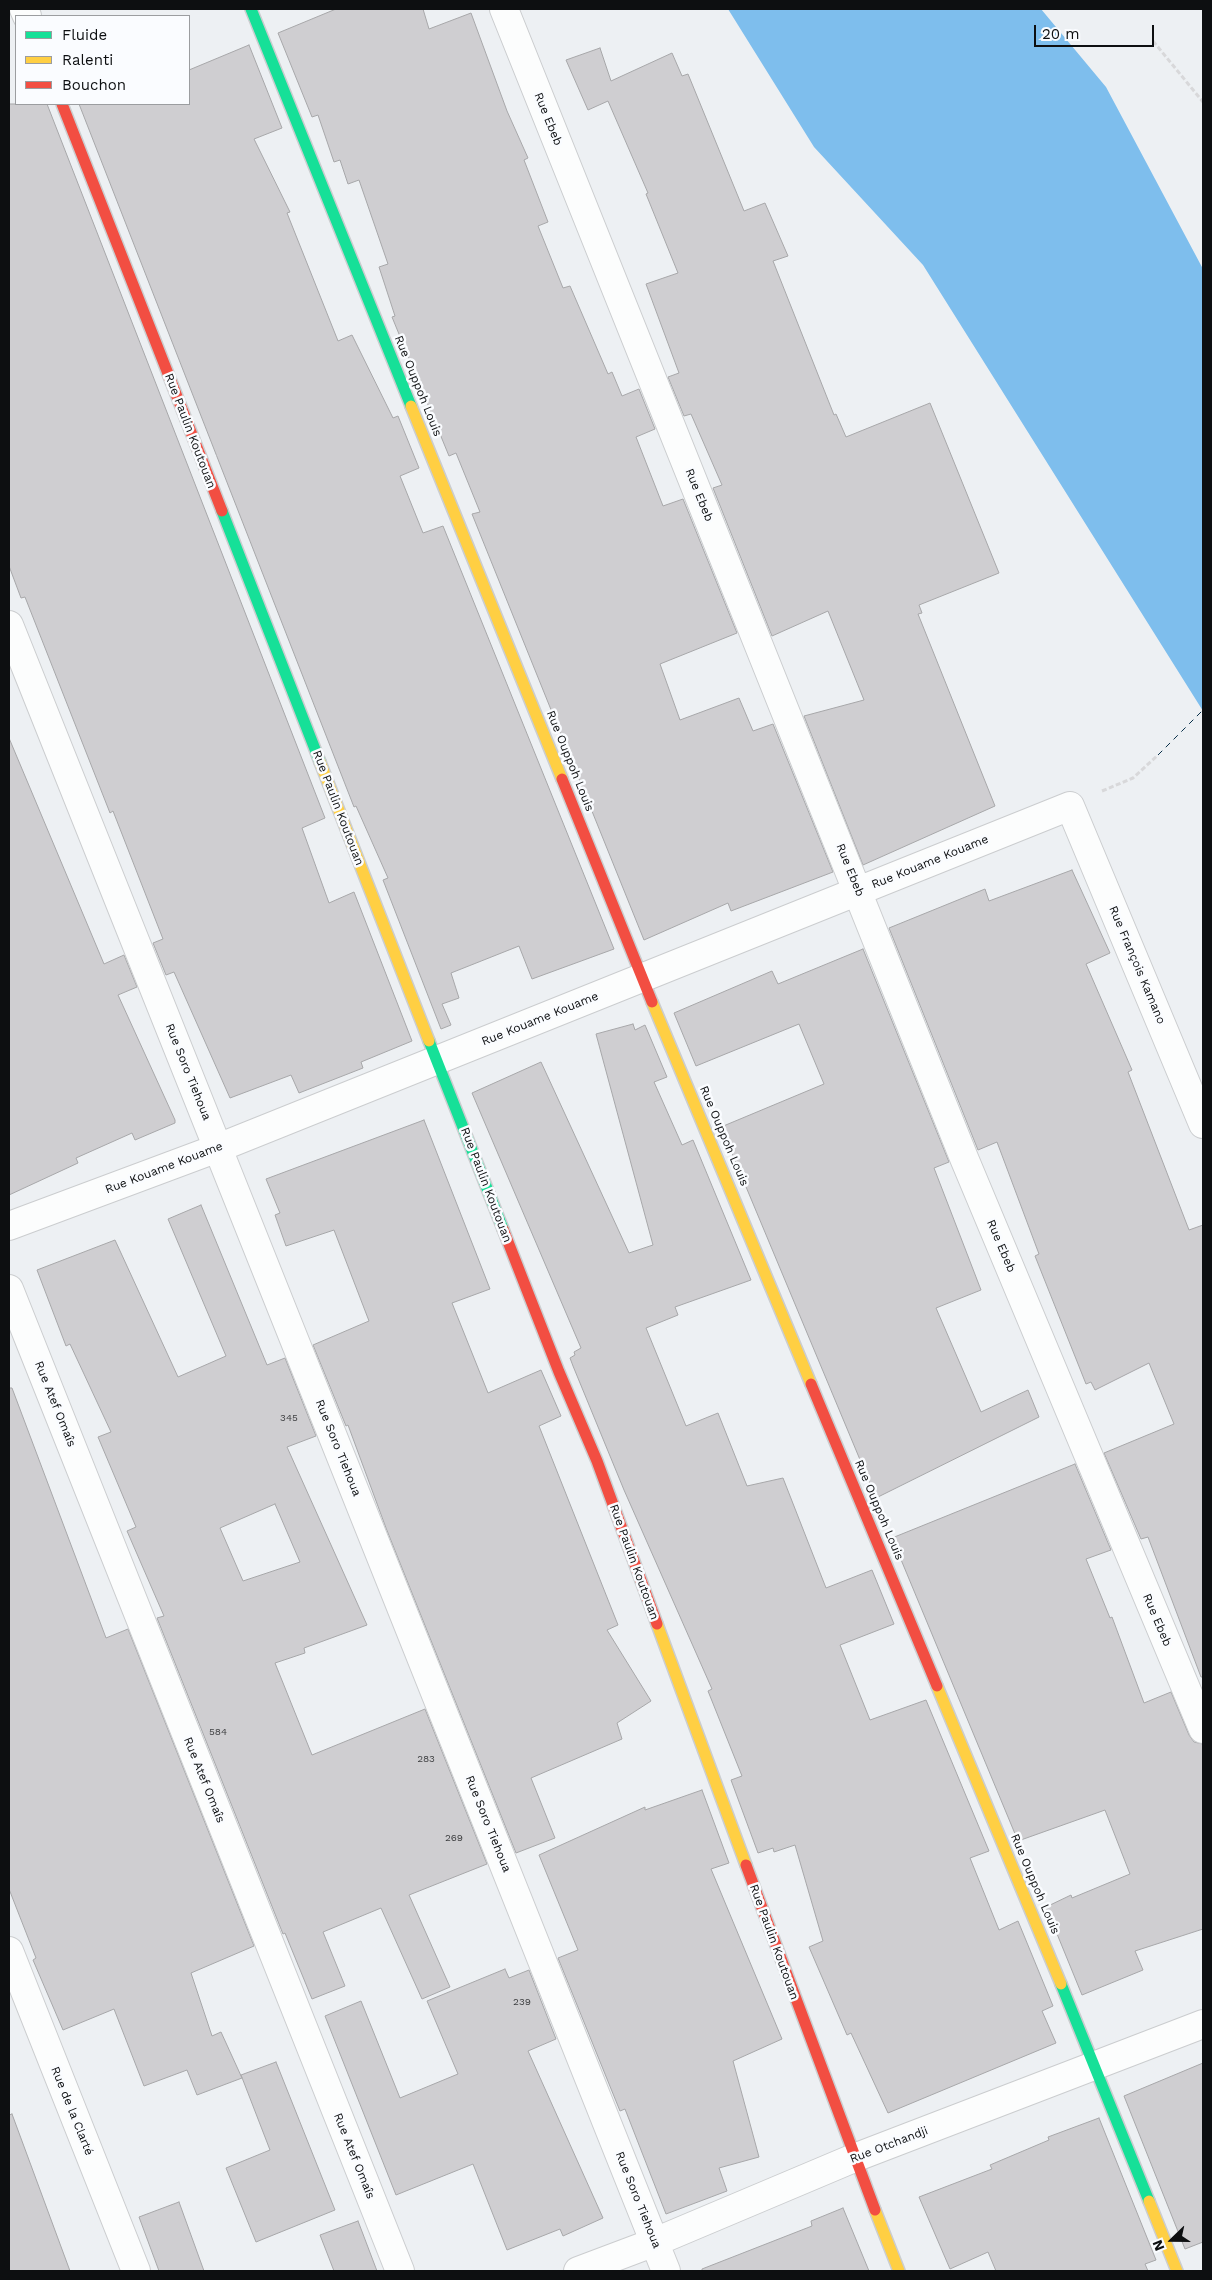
<!DOCTYPE html>
<html>
<head>
<meta charset="utf-8">
<style>
  body { margin:0 }
  #map { position:relative; width:1212px; height:2280px; overflow:hidden; background:#edf0f3; font-family:"Work Sans",sans-serif }
  canvas { display:block }
  .frame { position:absolute; inset:0; border:10px solid #0d0f11; pointer-events:none }
  .legend { position:absolute; left:15px; top:15px; width:175px; height:90px; box-sizing:border-box; background:#fafcff; border:1px solid #9b9da0; margin:0; padding:6px 9px; list-style:none; font-size:15px; color:#0d0f11 }
  .legend li { display:flex; align-items:center; gap:10px; height:25px }
  .legend b { width:25px; border:1px solid #9b9da0 }
  .north { position:absolute; left:1147px; top:2215px; width:50px; height:50px; -webkit-text-stroke:4px #fafcff; paint-order:stroke; rotate:248deg; font-size:14px; font-weight:700; line-height:20px; text-align:center; color:#0d0f11 }
  .north::after { content:''; display:block; margin:auto; width:18px; height:22px; background:#0d0f11; clip-path:polygon(50% 0,100% 100%,50% 72%,0 100%) }
  .scale { position:absolute; left:1034px; top:25px; width:120px; height:22px; box-sizing:border-box; border:2px solid #0d0f11; border-top:0; padding-left:6px; font-size:15px; line-height:18px; white-space:nowrap; color:#0d0f11; -webkit-text-stroke:4px #fafcff; paint-order:stroke }
</style>
</head>
<body>
<div id="map">
<canvas width="1212" height="2280"></canvas>
<div class="frame"></div>
<ul class="legend">
<li><b style="height:6px;background:#16e098"></b>Fluide</li>
<li><b style="height:6px;background:#ffcf43"></b>Ralenti</li>
<li><b style="height:6px;background:#f24e42"></b>Bouchon</li>
</ul>
<div class="north">N</div>
<div class="scale">20 m</div>
</div>
<script>
const c = document.querySelector('canvas').getContext('2d');
c.lineJoin = 'round';
function paint(path, color) {
  c.fillStyle = color;
  c.fill(path, 'evenodd');
}
function poly(rows) {
  const path = new Path2D();
  for (const r of rows) {
    path.moveTo(r[0], r[1]);
    for (let i = 2; i < r.length; i += 2) path.lineTo(r[i], r[i + 1]);
  }
  return path;
}
function trace(path, color, width, dash) {
  c.strokeStyle = color;
  c.lineWidth = width;
  c.lineCap = dash ? 'butt' : 'round';
  c.setLineDash(dash || []);
  c.stroke(path);
}
function label(font, color, halo, rows, align = 'center') {
  c.font = font + ' "Work Sans",sans-serif';
  c.lineWidth = 5;
  c.setLineDash([]);
  c.textBaseline = 'middle';
  c.strokeStyle = halo;
  c.fillStyle = color;
  for (const [text, x, y, turn = 0] of rows) {
    c.save();
    c.translate(x, y);
    c.rotate((+turn || 0) * Math.PI / 180);
    c.textAlign = isNaN(turn) ? turn : align;
    if (halo) c.strokeText(text, 0, 0);
    c.fillText(text, 0, 0);
    c.restore();
  }
}
paint(poly([
  [728,9,1041,9,1106,87,1203,269,1203,711,923,265,814,147]
]), '#7ebeed');
trace(poly([
  [1158,755,1203,710]
]), '#082f49', 1, [6, 5]);
const building = poly([
  [336,9,423,9,429,29,471,13,507,111,528,158,524,160,548,222,538,226,563,288,570,286,608,374,612,372,622,396,639,389,655,429,636,437,663,506,683,499,737,633,660,664,680,720,739,698,753,731,773,724,833,872,731,911,728,903,644,940,472,514,480,512,456,453,449,456,392,317,395,316,379,267,388,264,359,180,348,184,340,160,334,162,318,115,312,117,278,33,336,9],
  [249,45,282,128,254,139,290,212,287,213,338,341,352,335,393,418,398,416,419,468,400,476,423,533,443,526,614,949,532,979,519,946,451,973,459,998,442,1004,451,1025,441,1029,383,880,388,878,356,806,354,807,79,104,189,104,189,70,249,45],
  [600,48,611,81,672,53,682,76,688,74,744,211,765,203,788,256,773,261,834,415,836,414,846,437,930,403,999,573,919,605,922,613,918,614,995,806,863,865,804,716,864,700,828,611,772,636,713,488,722,485,691,414,684,416,668,377,679,373,646,284,678,273,646,194,648,193,608,101,588,110,566,60,600,48],
  [9,104,47,104,325,818,302,828,329,903,354,892,412,1041,361,1062,363,1068,299,1093,291,1075,230,1098,174,972,166,975,153,943,163,939,113,811,110,813,25,597,21,598,9,566,9,104],
  [9,738,104,964,124,955,137,987,118,995,175,1120,175,1123,135,1140,132,1133,76,1158,78,1163,9,1195,9,738],
  [1072,870,1110,953,1086,964,1132,1070,1128,1072,1189,1230,1203,1225,1203,1677,1201,1677,1148,1537,1141,1539,1104,1453,1174,1424,1149,1363,1095,1390,1091,1382,1086,1384,1035,1256,1039,1254,997,1142,978,1150,889,928,985,889,989,901,1072,870],
  [863,949,949,1162,934,1168,981,1290,936,1308,981,1412,1028,1390,1039,1417,876,1498,721,1127,824,1084,799,1024,696,1066,674,1013,772,971,778,984,863,949],
  [633,1024,635,1030,645,1025,667,1077,654,1082,682,1145,693,1140,751,1280,675,1307,678,1315,646,1328,686,1426,718,1413,747,1486,783,1478,826,1588,872,1570,894,1624,840,1645,870,1720,926,1700,989,1851,970,1858,999,1930,1018,1921,1053,2006,1042,2011,1056,2043,888,2113,851,2033,847,2035,809,1947,823,1941,795,1845,774,1852,773,1848,758,1853,731,1780,742,1776,708,1691,712,1689,624,1490,573,1366,570,1358,575,1355,574,1352,581,1348,472,1093,541,1062,629,1253,653,1245,596,1034,633,1024],
  [424,1120,490,1289,452,1303,488,1393,541,1370,561,1416,539,1426,618,1625,607,1630,651,1701,617,1723,622,1739,531,1778,555,1838,516,1853,386,1528,348,1425,346,1426,313,1345,369,1321,334,1230,286,1246,275,1215,280,1213,266,1179,424,1120],
  [201,1205,267,1365,285,1358,316,1436,287,1447,367,1625,304,1648,305,1653,275,1663,312,1755,425,1709,487,1864,409,1895,450,1987,422,1999,381,1908,323,1932,345,1986,312,1999,285,1933,283,1934,157,1618,164,1616,127,1531,136,1527,98,1437,111,1432,70,1344,66,1346,37,1270,115,1240,178,1377,226,1356,168,1219,201,1205],
  [275,1504,300,1562,243,1581,220,1528,275,1504],
  [9,1388,12,1388,106,1638,128,1629,254,1946,191,1973,212,2036,221,2032,242,2078,197,2095,187,2070,144,2086,114,2009,63,2030,33,1960,36,1958,9,1889,9,1388],
  [1075,1464,1111,1550,1086,1559,1110,1618,1112,1617,1144,1703,1171,1692,1189,1735,1194,1742,1203,1744,1203,1929,1135,1951,1143,1970,1082,1995,1046,1907,1071,1895,1072,1898,1130,1874,1105,1810,1018,1841,892,1538,1075,1464],
  [702,1790,729,1863,711,1869,782,2039,733,2061,759,2157,719,2168,727,2191,666,2214,625,2109,620,2111,558,1958,578,1950,539,1855,645,1807,645,1810,702,1790],
  [505,1969,509,1978,529,1970,556,2039,528,2051,603,2218,563,2236,560,2229,507,2250,473,2164,396,2195,325,2016,361,2001,400,2098,458,2074,427,2001,505,1969],
  [276,2062,335,2210,256,2242,226,2168,270,2150,241,2075,276,2062],
  [1203,2063,1203,2242,1185,2249,1124,2096,1203,2063],
  [12,2114,70,2271,9,2271,9,2115,12,2114],
  [1099,2118,1156,2260,1145,2264,1148,2271,996,2271,988,2252,950,2269,919,2197,992,2169,990,2165,1049,2140,1048,2137,1099,2118],
  [179,2202,204,2271,159,2271,139,2217,179,2202],
  [843,2208,869,2271,702,2271,702,2269,812,2226,811,2221,843,2208],
  [358,2221,377,2271,334,2271,320,2235,358,2221]
]);
paint(building, '#cfced1');
trace(building, '#a7a7a9', 1);
const street = poly([
  [24,9,27,16],
  [504,9,964,1158,1203,1729],
  [9,625,666,2271],
  [9,1226,218,1148,1070,806,1203,1124],
  [9,1289,400,2271],
  [9,1951,136,2271],
  [578,2271,655,2242,854,2158,1203,2024]
]);
const fast = poly([
  [251,9,411,406],
  [222,511,320,762],
  [429,1041,503,1229],
  [1061,1984,1149,2201]
]);
const slow = poly([
  [411,406,562,779],
  [320,762,429,1041],
  [652,1002,811,1384],
  [657,1624,746,1865],
  [937,1686,1061,1984],
  [1149,2201,1177,2271],
  [875,2210,899,2271]
]);
const jam = poly([
  [62,104,222,511],
  [562,779,652,1002],
  [503,1229,559,1372,597,1461,657,1624],
  [811,1384,937,1686],
  [746,1865,875,2210]
]);
trace(street, '#cbcdcf', 30);
trace(fast, '#cbcdcf', 14);
trace(slow, '#cbcdcf', 14);
trace(jam, '#cbcdcf', 14);
trace(poly([
  [1153,41,1203,102],
  [1102,791,1133,778,1158,755]
]), '#d8d8da', 3, [5, 2.5]);
trace(street, '#fcfdfd', 28);
trace(fast, '#16e098', 11);
trace(slow, '#ffcf43', 11);
trace(jam, '#f24e42', 11);
label('10px', '#3e3f41', null, [
  ["345",289,1418],
  ["584",218,1732],
  ["283",426,1759],
  ["269",454,1838],
  ["239",522,2002]
]);
label('12px', '#0d0f11', '#fafcff', [
  ["Rue Ebeb",548,119,68],
  ["Rue Ouppoh Louis",418,386,68],
  ["Rue Paulin Koutouan",190,431,69],
  ["Rue Ebeb",699,495,68],
  ["Rue Ouppoh Louis",570,761,68],
  ["Rue Paulin Koutouan",338,808,69],
  ["Rue Kouame Kouame",930,862,-22],
  ["Rue Ebeb",850,870,68],
  ["Rue François Kamano",1137,965,67],
  ["Rue Kouame Kouame",540,1019,-22],
  ["Rue Soro Tiehoua",188,1072,68],
  ["Rue Ouppoh Louis",724,1136,67],
  ["Rue Kouame Kouame",164,1168,-21],
  ["Rue Paulin Koutouan",486,1185,69],
  ["Rue Ebeb",1001,1246,67],
  ["Rue Atef Omaîs",55,1404,68],
  ["Rue Soro Tiehoua",338,1448,68],
  ["Rue Ouppoh Louis",879,1510,67],
  ["Rue Paulin Koutouan",634,1562,70],
  ["Rue Ebeb",1157,1620,67],
  ["Rue Atef Omaîs",204,1780,68],
  ["Rue Soro Tiehoua",488,1824,68],
  ["Rue Ouppoh Louis",1035,1884,67],
  ["Rue Paulin Koutouan",774,1942,70],
  ["Rue de la Clarté",72,2111,68],
  ["Rue Otchandji",889,2145,-21],
  ["Rue Atef Omaîs",354,2156,68],
  ["Rue Soro Tiehoua",638,2200,68]
]);
</script>
</body>
</html>
